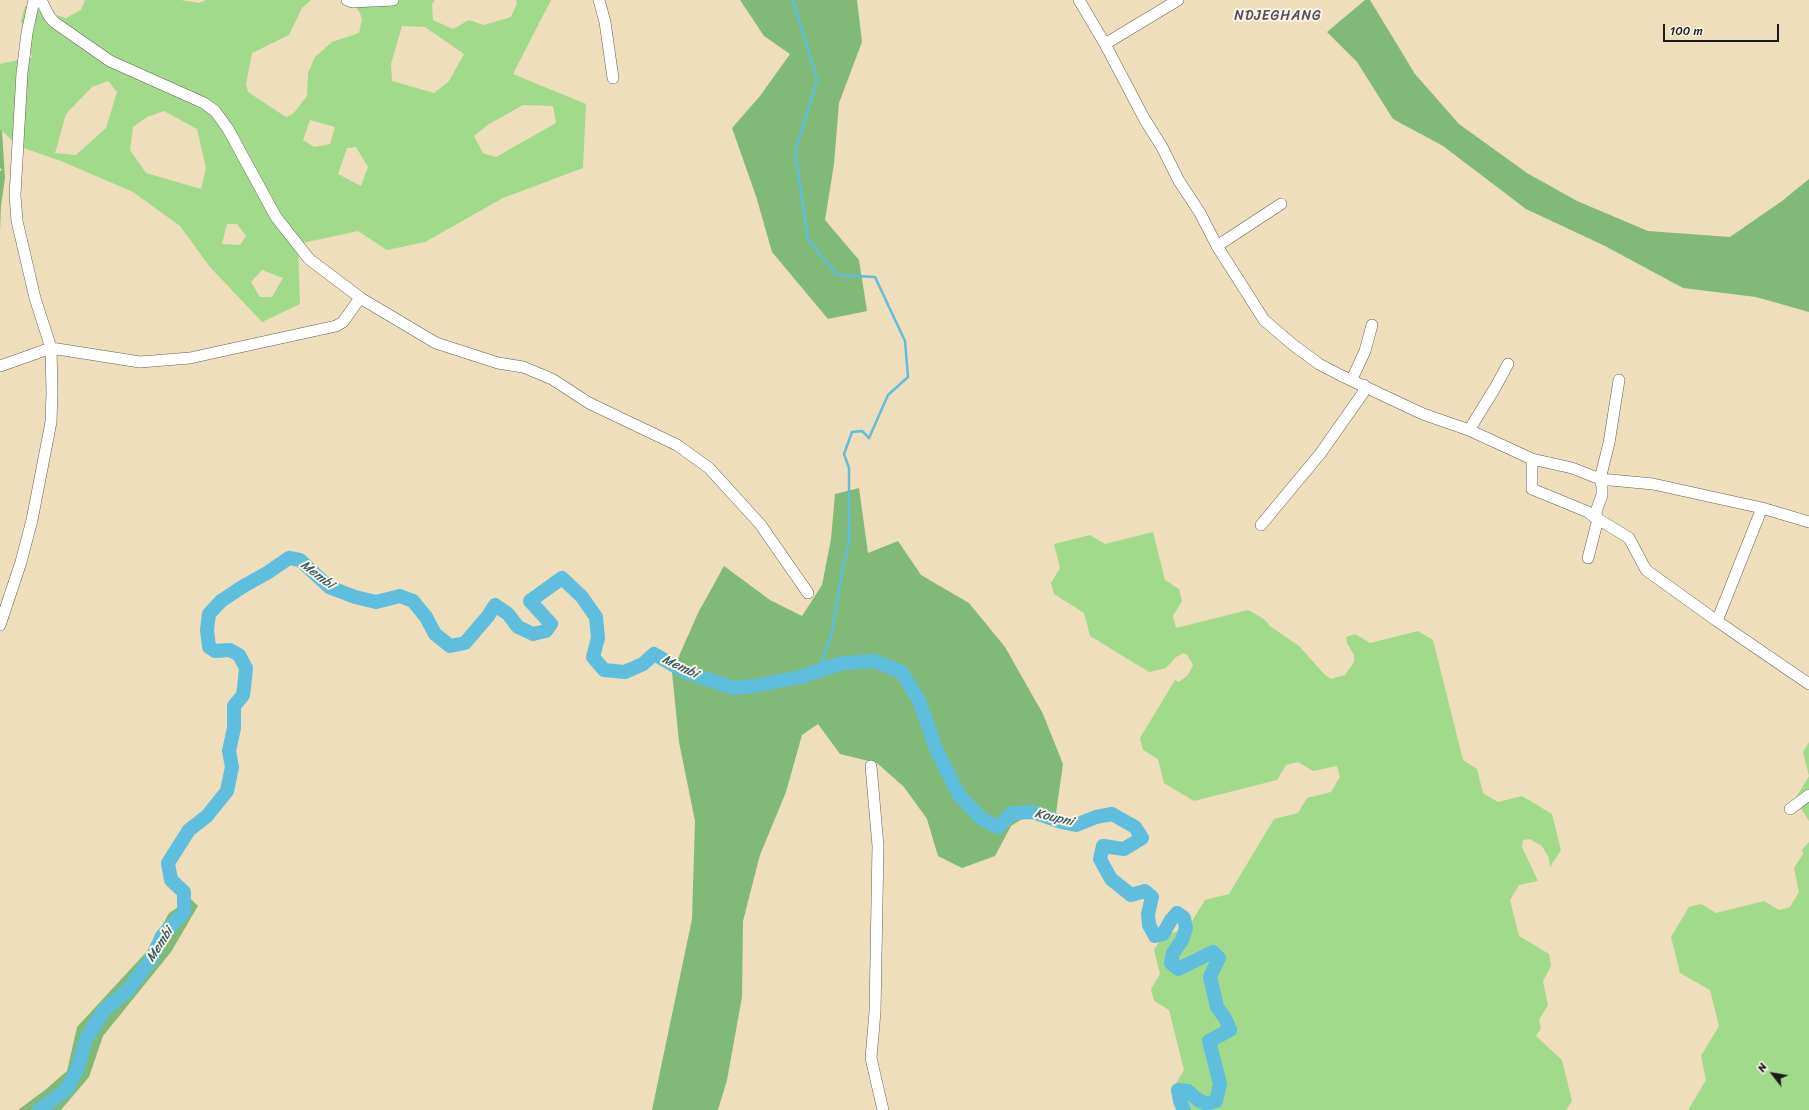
<!DOCTYPE html>
<html>
<head>
<meta charset="utf-8">
<style>
  body { margin:0 }
  #map { position:relative; width:1809px; height:1110px; overflow:hidden; background:#eedebc; font-family:Sriracha,sans-serif }
  canvas { display:block }
  .north { position:absolute; left:1753px; top:1054px; width:40px; height:40px; -webkit-text-stroke:3px #fcf5e5; paint-order:stroke; rotate:301deg; font-size:11px; font-weight:700; line-height:16px; text-align:center; color:#1c1c1c }
  .north::after { content:''; display:block; margin:auto; width:14px; height:18px; background:#1c1c1c; clip-path:polygon(50% 0,100% 100%,50% 72%,0 100%) }
  .scale { position:absolute; left:1663px; top:24px; width:116px; height:18px; box-sizing:border-box; border:2px solid #1c1c1c; border-top:0; padding-left:5px; font-size:12px; line-height:14px; white-space:nowrap; color:#1c1c1c; -webkit-text-stroke:3px #fcf5e5; paint-order:stroke }
</style>
</head>
<body>
<div id="map">
<canvas width="1809" height="1110"></canvas>
<div class="north">N</div>
<div class="scale">100 m</div>
</div>
<script>
const c = document.querySelector('canvas').getContext('2d');
c.lineJoin = 'round';
function paint(path, color) {
  c.fillStyle = color;
  c.fill(path, 'evenodd');
}
function poly(rows) {
  const path = new Path2D();
  for (const r of rows) {
    path.moveTo(r[0], r[1]);
    for (let i = 2; i < r.length; i += 2) path.lineTo(r[i], r[i + 1]);
  }
  return path;
}
function trace(path, color, width, dash) {
  c.strokeStyle = color;
  c.lineWidth = width;
  c.lineCap = dash ? 'butt' : 'round';
  c.setLineDash(dash || []);
  c.stroke(path);
}
function label(font, color, halo, rows, align = 'center') {
  c.font = font + ' Sriracha,sans-serif';
  c.lineWidth = 4;
  c.setLineDash([]);
  c.textBaseline = 'middle';
  c.strokeStyle = halo;
  c.fillStyle = color;
  for (const [text, x, y, turn = 0] of rows) {
    c.save();
    c.translate(x, y);
    c.rotate((+turn || 0) * Math.PI / 180);
    c.textAlign = isNaN(turn) ? turn : align;
    if (halo) c.strokeText(text, 0, 0);
    c.fillText(text, 0, 0);
    c.restore();
  }
}
paint(poly([
  [85,0,181,0,199,3,206,0,311,0,302,8,289,35,252,53,246,84,248,92,286,117,293,114,307,96,308,73,315,57,332,42,359,33,362,20,360,13,352,2,348,0,435,0,432,4,433,20,453,29,469,20,484,25,511,17,517,3,516,0,551,0,513,74,586,104,583,168,503,198,425,242,387,250,358,231,298,244,300,304,262,322,210,267,180,226,133,192,61,161,18,146,0,129,0,64,32,57,21,21,25,6,66,18,81,10],
  [402,26,425,27,464,54,449,81,434,93,392,81,391,64],
  [108,81,117,92,106,128,76,155,55,153,66,114,92,87],
  [523,105,553,106,556,123,496,157,483,153,474,136,489,124],
  [164,111,197,129,206,168,201,189,146,173,130,150,133,127,147,117],
  [310,120,335,127,330,144,314,147,303,140],
  [356,147,368,167,361,186,338,174,347,148],
  [227,224,237,224,246,236,240,245,222,244],
  [262,270,283,278,272,297,260,297,251,282],
  [1153,532,1165,580,1179,589,1182,601,1173,616,1176,628,1248,610,1264,619,1270,626,1299,646,1325,675,1331,679,1345,675,1354,662,1354,655,1347,643,1346,637,1355,634,1370,643,1418,631,1433,640,1463,760,1477,769,1483,793,1498,802,1522,796,1552,814,1561,850,1550,867,1549,858,1542,846,1530,839,1523,840,1522,847,1538,881,1519,885,1510,900,1519,936,1549,954,1551,966,1543,981,1548,1005,1539,1020,1541,1028,1536,1036,1562,1060,1572,1101,1566,1110,1180,1110,1175,1085,1184,1070,1169,1010,1154,1001,1151,989,1160,974,1154,950,1163,935,1187,929,1205,900,1229,894,1274,819,1298,813,1307,798,1331,792,1340,777,1337,766,1313,771,1298,762,1286,765,1277,780,1194,801,1164,783,1158,759,1143,750,1140,738,1175,680,1179,682,1188,675,1193,665,1188,656,1184,653,1176,657,1166,668,1149,672,1090,636,1084,613,1054,594,1051,583,1060,568,1054,544,1090,535,1105,544],
  [1809,742,1809,821,1795,799,1809,776,1803,752],
  [1809,842,1809,1110,1688,1110,1706,1080,1701,1056,1719,1026,1710,990,1680,973,1671,937,1689,907,1701,904,1716,913,1764,901,1779,910,1790,907,1799,892,1794,868,1803,854,1802,850]
]), '#a2da8c');
paint(poly([
  [740,0,857,0,862,42,839,103,834,164,825,220,859,260,867,311,828,319,772,252,756,196,732,128,760,96,790,54,764,36],
  [1365,0,1370,0,1415,74,1459,124,1527,173,1577,201,1648,231,1730,237,1782,201,1809,179,1809,312,1756,297,1683,288,1605,246,1526,209,1443,146,1393,119,1357,62,1327,32],
  [0,129,2,131,5,178,1,206,0,232,0,171,2,170,0,168],
  [859,488,868,553,898,541,921,575,969,603,1005,647,1043,714,1063,764,1055,820,1036,810,1011,826,995,856,962,868,938,856,927,819,904,787,877,763,840,754,818,724,802,735,786,792,760,855,743,921,742,997,727,1080,718,1110,652,1110,692,919,695,821,679,742,672,672,698,613,724,566,770,600,802,616,822,585,831,539,835,494],
  [191,899,198,906,171,952,103,1036,89,1077,61,1110,18,1110,45,1090,67,1071,77,1027,150,948,169,913]
]), '#81ba78');
trace(poly([
  [791,0,794,3,817,80,795,152,808,239,837,275,875,277,905,341,908,377,888,395,869,438,862,431,852,432,844,454,849,468,849,542,843,566,831,637,818,671],
  [1207,1104,1210,1110]
]), '#5fbddd', 2.5);
trace(poly([
  [39,1110,67,1089,78,1067,86,1039,104,1010,128,990,152,958,162,936,184,912,184,892,171,880,168,863,189,830,207,816,227,791,232,767,229,751,234,728,234,706,243,695,244,688,246,668,239,655,230,650,215,651,209,647,207,630,209,614,221,601,242,587,267,573,289,558,300,560,329,587,355,597,376,602,400,596,413,601,426,617,435,634,450,646,465,643,488,616,495,605,508,614,518,627,533,634,546,631,551,624,530,601,562,578,582,597,596,617,598,638,593,657,604,670,625,672,643,664,654,654,685,672,734,688,754,686,800,677,843,663,874,661,902,672,920,703,936,749,959,795,982,819,998,827,1012,813,1033,812,1061,822,1076,825,1096,817,1112,814,1135,827,1142,838,1124,849,1103,846,1100,859,1111,879,1131,895,1145,891,1152,897,1148,914,1149,925,1155,936,1163,934,1171,920,1177,913,1184,918,1186,928,1182,940,1173,953,1171,963,1178,969,1213,952,1219,958,1210,977,1217,1007,1225,1018,1230,1030,1209,1041,1220,1084,1216,1101,1207,1104,1198,1100,1188,1091,1178,1090,1180,1101,1184,1110]
]), '#5fbddd', 14);
const minor = poly([
  [41,0,49,16,54,22,110,61,204,103,215,111,228,129,276,217,309,259,362,299,436,343,498,363,523,367,552,379,589,403,677,445,709,468,760,524,808,593],
  [347,0,352,2,393,0],
  [599,0,605,22,613,78],
  [1079,0,1105,44,1145,120,1162,147,1179,181,1200,213,1217,246,1264,320,1292,344,1319,364,1340,375,1423,414,1469,430,1532,459,1572,468,1600,479,1653,484,1762,508,1809,522],
  [1105,44,1178,0],
  [1217,246,1281,204],
  [0,366,51,348,140,362,190,358,336,326,343,322,360,298],
  [1352,379,1365,351,1372,325],
  [1469,430,1495,388,1508,364],
  [1532,459,1532,489,1588,512,1594,517],
  [1598,519,1629,538,1646,570,1717,621,1809,684],
  [1261,525,1320,454,1363,393,1364,385],
  [1588,558,1598,519,1596,513,1594,517,1602,495,1602,486,1600,479,1609,443,1619,380],
  [1717,621,1762,508],
  [0,625,21,562,32,520,51,422,52,392,51,348,35,298,17,221,15,195,22,73,27,33,34,0],
  [871,766,878,846,875,1012,871,1058,883,1110],
  [1790,809,1809,795]
]);
trace(minor, '#666054', 12);
trace(minor, '#fff', 11);
label('italic 13px', '#375c69', '#fcf5e5', [
  ["Membi",317,575,37],
  ["Membi",680,667,26],
  ["Koupni",1054,818,13],
  ["Membi",160,945,-57]
]);
c.letterSpacing = '1px';
label('14px', '#564e5c', '#fcf5e5', [
  ["NDJEGHANG",1278,16]
]);
c.letterSpacing = '0px';
</script>
</body>
</html>
